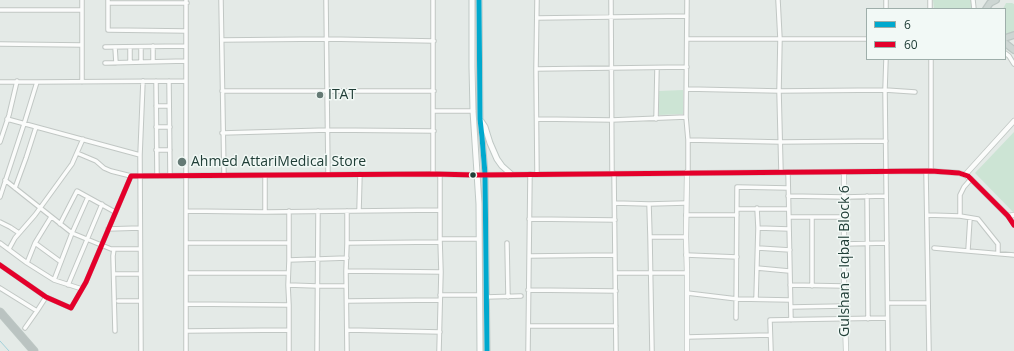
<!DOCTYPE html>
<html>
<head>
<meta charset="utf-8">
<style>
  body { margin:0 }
  #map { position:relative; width:1014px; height:351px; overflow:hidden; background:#e4eae7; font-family:"Open Sans",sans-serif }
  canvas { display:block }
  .legend { position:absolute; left:866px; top:8px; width:140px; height:52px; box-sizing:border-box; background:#f2f9f6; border:1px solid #9eaeaa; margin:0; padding:5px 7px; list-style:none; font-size:12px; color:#203e37 }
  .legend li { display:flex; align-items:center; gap:8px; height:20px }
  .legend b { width:20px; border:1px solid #9eaeaa }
</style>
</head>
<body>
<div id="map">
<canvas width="1014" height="351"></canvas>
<ul class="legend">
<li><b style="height:5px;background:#00a9ce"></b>6</li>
<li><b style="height:5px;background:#e4002b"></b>60</li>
</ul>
</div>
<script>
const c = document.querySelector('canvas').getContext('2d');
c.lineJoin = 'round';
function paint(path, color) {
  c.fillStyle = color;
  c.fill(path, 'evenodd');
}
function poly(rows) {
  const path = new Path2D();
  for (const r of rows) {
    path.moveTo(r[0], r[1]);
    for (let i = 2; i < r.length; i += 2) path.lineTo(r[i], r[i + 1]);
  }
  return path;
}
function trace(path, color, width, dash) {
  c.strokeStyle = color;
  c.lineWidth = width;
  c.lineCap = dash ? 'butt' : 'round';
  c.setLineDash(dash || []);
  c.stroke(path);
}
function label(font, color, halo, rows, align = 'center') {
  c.font = font + ' "Open Sans",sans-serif';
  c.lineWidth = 3;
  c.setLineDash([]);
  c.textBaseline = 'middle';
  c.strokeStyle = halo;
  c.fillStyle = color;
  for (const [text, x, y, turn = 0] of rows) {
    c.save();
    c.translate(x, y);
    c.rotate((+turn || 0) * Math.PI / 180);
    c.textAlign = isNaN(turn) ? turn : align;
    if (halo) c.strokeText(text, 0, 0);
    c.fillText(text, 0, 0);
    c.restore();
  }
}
paint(poly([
  [933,0,971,0,971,9,934,9],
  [1006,3,1012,3,1014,4,1014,33,1009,35,1005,35,1005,9,1001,9,1003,9],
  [683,90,683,114,659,115,659,91],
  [1014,132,1014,213,975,173]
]), '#cce4d4');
trace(poly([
  [0,341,9,351]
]), '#a2d1da', 1);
const minor = poly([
  [82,0,82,82],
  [108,0,108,30,186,31],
  [221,0,224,175],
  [326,0,328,174],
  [433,0,433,174],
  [611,0,612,173],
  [687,0,686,117,688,140,688,172],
  [778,0,780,39,779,91,781,172],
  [886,0,886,9],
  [930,0,930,9],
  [973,0,974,9],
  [108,3,187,3],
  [0,10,82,10],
  [537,18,687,16],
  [687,39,867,39],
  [222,40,327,39,434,41],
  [0,44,82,45],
  [153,46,153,62],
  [105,47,186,46],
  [115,47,116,63],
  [130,47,130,62],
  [141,47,141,62],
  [1005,53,1009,56,1014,64],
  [886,59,885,90,888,351],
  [931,59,931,171],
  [105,63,186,61],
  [536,69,687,67],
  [156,81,157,176],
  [169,81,170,175],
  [0,82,37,82,186,81],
  [687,89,779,91,885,90,915,92],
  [222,91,434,91],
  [156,106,169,106],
  [434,111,473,111],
  [7,119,140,155],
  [537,119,612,120,686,117],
  [656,119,657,68],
  [156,127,170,127],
  [222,133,328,130,434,131],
  [688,140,780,142,886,141],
  [0,142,9,115,17,81],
  [156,150,170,150],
  [77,153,96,161,104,168,111,171,131,176],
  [926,171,929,351],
  [788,172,791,320],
  [614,173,616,351],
  [537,174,536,69,537,0],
  [265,175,265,212],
  [5,180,72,233,111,249,140,249],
  [15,188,26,158,36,127],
  [788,196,844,197,886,196],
  [867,196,868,319],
  [0,197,24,124,37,82],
  [615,203,649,204,686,203],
  [649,204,650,237,652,351],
  [737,209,788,209],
  [186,211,265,212,440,210],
  [289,211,289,260,288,285,289,305,289,351],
  [347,211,347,243,346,271,347,351],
  [359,211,360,174],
  [686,215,737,215],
  [927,215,960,216,978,219,998,244,998,253],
  [960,216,960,195,964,187,971,179],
  [1008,216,1014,225],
  [789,217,845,217],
  [529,219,615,220],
  [0,222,10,227,19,233],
  [60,224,77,191,115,212],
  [758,228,789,229],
  [108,229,140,228],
  [650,237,686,237],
  [440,239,479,239],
  [0,243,27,263,54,280,82,289],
  [35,243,61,262],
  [186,243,289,243],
  [347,243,440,242],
  [507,243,508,297],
  [844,244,887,243],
  [758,248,790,250],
  [934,248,1014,255],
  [9,249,15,238,35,215,72,164,83,139],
  [114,249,113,256,115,331],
  [968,250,970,218],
  [686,255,737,257],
  [529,256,615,255],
  [289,260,347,258],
  [27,263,35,243,51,217],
  [0,265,46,297,71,308,86,282,131,176,140,176],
  [757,268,789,271],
  [346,271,441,272],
  [187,273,288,273],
  [616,273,687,273],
  [114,274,140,274],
  [54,280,72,233,88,197],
  [68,285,102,204],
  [288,285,317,286,346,286],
  [790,285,844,286],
  [812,286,812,217],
  [0,288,37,311,46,297],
  [528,290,616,291],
  [687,293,737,299,790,300],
  [440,295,479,295],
  [486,297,521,296],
  [756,299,758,228,757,208],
  [118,301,140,301],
  [347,301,440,300],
  [888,303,928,303],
  [186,304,289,305],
  [791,307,845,306],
  [736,318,737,187,788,188],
  [529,326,616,326],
  [25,328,37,311],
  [347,330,440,332],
  [186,331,289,330],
  [687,337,770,335],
  [141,351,140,155,143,81],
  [186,351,186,0],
  [317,351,318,211],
  [439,351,441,272,440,239,440,174],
  [528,351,530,174],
  [771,351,770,320,887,318]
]);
const tertiary = poly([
  [687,172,686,237,687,273,687,351],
  [844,172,844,286,846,351],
  [965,175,1014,121],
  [140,176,433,174,477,175,931,171,959,173,965,175,971,179,1008,216,1014,215]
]);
const secondary = poly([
  [472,0,472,67,473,111,479,204,480,351],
  [479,0,480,119,482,137,485,174,487,351],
  [481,121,485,127,490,143,497,159,502,166,511,174]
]);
const primary = poly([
  [986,9,990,3,996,0],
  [1005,38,1014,35],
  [1005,43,1014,50]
]);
const motorway = poly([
  [0,312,34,351]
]);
trace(minor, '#c1c7c4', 5.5);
trace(tertiary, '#c1c7c4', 6);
trace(secondary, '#bfc8c5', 7);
trace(primary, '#bcc6c3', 8);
trace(motorway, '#bcc6c3', 9);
trace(minor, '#fbfcfb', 3.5);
trace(tertiary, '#fbfcfb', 4.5);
trace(secondary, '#fbfcfb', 5);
trace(primary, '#cdd6d3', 5.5);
trace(motorway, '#bac3c1', 7);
trace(poly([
  [479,0,480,119,482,137,485,174,487,351]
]), '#00a9ce', 5);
trace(poly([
  [0,265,46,297,71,308,86,282,131,176,433,174,477,175,931,171,959,173,968,176,1008,216,1014,225]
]), '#e4002b', 5);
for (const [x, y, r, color] of [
  [320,95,4,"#657a75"],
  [182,162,5,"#657a75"],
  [473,175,3.5,"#203e37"]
]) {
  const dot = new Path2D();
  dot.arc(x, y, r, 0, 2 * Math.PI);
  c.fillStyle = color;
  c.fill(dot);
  trace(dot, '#f2f9f6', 1.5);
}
label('14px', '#203e37', '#f2f9f6', [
  ["ITAT",328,95],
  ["Ahmed AttariMedical Store",191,162]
], 'left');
label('14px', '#203e37', '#f2f9f6', [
  ["Gulshan e Iqbal Block 6",845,261,-90]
]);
</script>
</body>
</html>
